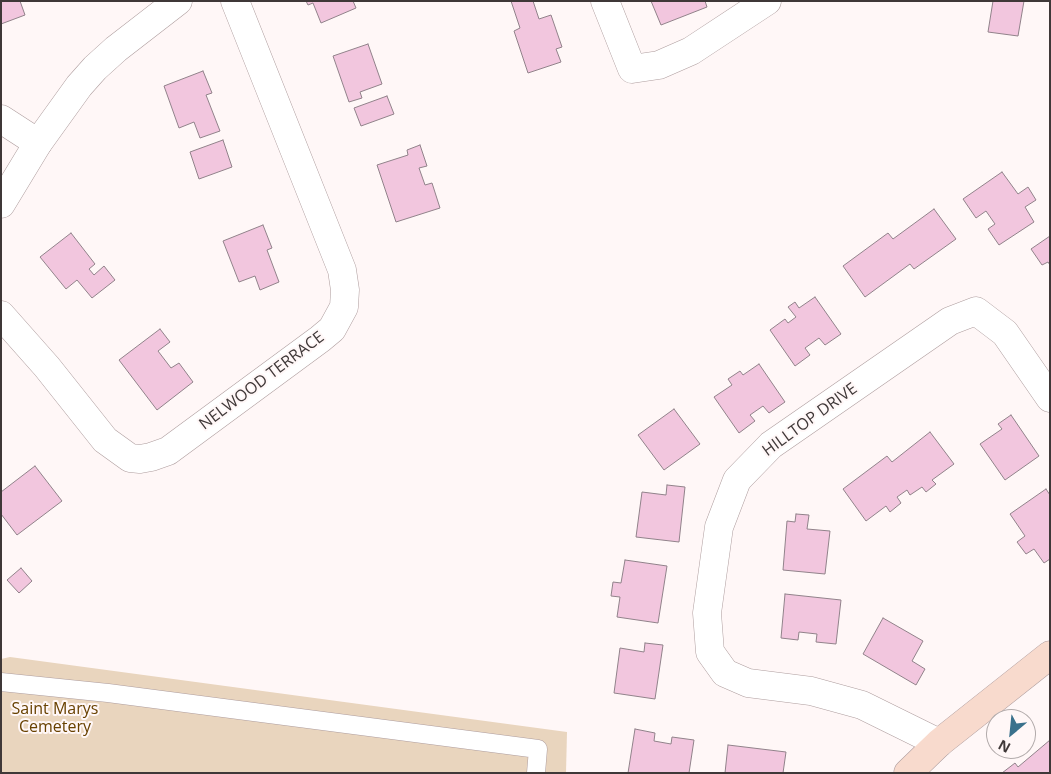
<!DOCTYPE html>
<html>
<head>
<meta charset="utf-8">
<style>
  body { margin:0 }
  #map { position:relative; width:1051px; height:774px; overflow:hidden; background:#fff7f7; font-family:"Open Sans",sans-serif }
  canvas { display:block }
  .frame { position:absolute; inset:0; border:2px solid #3f3838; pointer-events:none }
  .north { position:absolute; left:986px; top:709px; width:50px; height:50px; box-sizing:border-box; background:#fff7f7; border:1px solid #b2abab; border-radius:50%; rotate:208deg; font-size:14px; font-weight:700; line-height:20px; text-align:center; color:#3f3838 }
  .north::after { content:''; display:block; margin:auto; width:18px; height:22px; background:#3a718c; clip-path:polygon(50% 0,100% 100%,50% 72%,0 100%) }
</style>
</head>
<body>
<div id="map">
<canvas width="1051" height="774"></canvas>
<div class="frame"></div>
<div class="north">N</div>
</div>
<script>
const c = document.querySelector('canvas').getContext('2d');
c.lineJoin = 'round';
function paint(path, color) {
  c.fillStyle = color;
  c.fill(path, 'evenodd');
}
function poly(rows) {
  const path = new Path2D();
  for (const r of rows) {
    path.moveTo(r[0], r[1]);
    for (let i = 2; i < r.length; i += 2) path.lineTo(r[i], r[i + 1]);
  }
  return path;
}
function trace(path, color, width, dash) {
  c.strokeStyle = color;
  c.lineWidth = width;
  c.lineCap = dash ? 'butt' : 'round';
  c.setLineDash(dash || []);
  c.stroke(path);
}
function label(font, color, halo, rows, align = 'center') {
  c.font = font + ' "Open Sans",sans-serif';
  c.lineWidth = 4;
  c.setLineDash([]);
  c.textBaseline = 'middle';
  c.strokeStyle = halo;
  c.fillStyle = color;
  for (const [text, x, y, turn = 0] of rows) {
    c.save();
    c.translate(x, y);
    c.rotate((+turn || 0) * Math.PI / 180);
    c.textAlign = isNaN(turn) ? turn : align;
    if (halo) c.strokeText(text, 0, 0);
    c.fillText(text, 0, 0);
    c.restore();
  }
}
paint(poly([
  [10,657,567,732,566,773,1,773,1,659]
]), '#e9d5be');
const building = poly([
  [1,1,20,1,25,15,1,24,1,1],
  [306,1,353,1,356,8,321,23,313,3,308,5,306,1],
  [511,1,533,1,539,19,551,15,562,47,556,49,561,62,528,73,514,31,520,28,511,1],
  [651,1,705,1,707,7,661,25,651,1],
  [993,1,1024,1,1018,36,988,32,993,1],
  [368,44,382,84,360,92,362,98,349,102,333,56,368,44],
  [203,71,212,93,206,95,220,131,200,138,194,122,179,128,164,86,203,71],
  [387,96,394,114,361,126,354,108,387,96],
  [223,140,232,167,199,179,190,152,223,140],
  [420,145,427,166,419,168,425,185,432,183,440,208,396,222,377,165,408,155,407,150,420,145],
  [1002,172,1018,194,1028,187,1036,200,1025,207,1034,222,999,245,988,229,995,224,986,211,976,218,963,199,1002,172],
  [934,209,956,239,914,269,910,264,865,297,843,266,888,233,893,239,934,209],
  [263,225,272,248,267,250,279,282,260,290,255,276,239,282,223,241,263,225],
  [71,233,95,264,89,269,94,275,104,266,115,280,92,298,77,280,66,289,40,257,71,233],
  [1050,236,1050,265,1048,262,1042,265,1031,249,1050,236],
  [815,297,841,334,825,345,819,338,805,348,810,355,795,366,770,330,785,319,788,323,796,317,788,307,795,302,799,308,815,297],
  [160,329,170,342,158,351,171,368,179,363,193,382,157,410,119,360,160,329],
  [759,364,785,402,769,413,763,406,750,415,755,421,739,433,714,397,732,385,728,379,740,371,743,375,759,364],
  [674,409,700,444,664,470,638,435,674,409],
  [1011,415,1039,456,1005,480,980,444,1002,429,998,424,1011,415],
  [930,432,954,464,932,480,936,484,926,492,922,487,910,495,907,490,897,497,901,503,890,512,886,506,866,521,843,489,887,456,892,462,930,432],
  [35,466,62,501,17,535,1,514,1,492,35,466],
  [667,485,685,487,679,542,636,537,642,492,666,495,667,485],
  [1046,489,1050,495,1050,559,1044,563,1034,549,1026,554,1017,542,1025,536,1010,514,1046,489],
  [796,514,809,515,807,529,830,531,825,574,783,570,787,521,795,522,796,514],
  [625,560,667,566,658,623,617,617,620,597,611,596,613,582,621,583,625,560],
  [21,568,32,581,19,593,7,580,21,568],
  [785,594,841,600,836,644,816,642,817,634,799,632,798,640,781,638,785,594],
  [883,618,923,641,912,661,925,669,916,685,863,654,883,618],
  [645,643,663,645,655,699,614,693,620,648,644,652,645,643],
  [635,729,655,733,654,741,671,744,672,737,694,740,689,773,628,773,635,729],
  [1050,740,1050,773,1002,773,1015,763,1018,767,1050,740],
  [728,745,786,752,783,773,725,773,728,745]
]);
paint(building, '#f2c6de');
trace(building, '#91828a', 1);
const service = poly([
  [1,682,108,693,538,749,536,773]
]);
const minor = poly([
  [605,1,632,69,659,65,691,51,767,1],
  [1,119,38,143],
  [1,315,47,367,105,440,130,458,140,459,151,457,168,451,320,339,332,329,344,307,345,290,342,270,235,1],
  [939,743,862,705,811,691,748,683,725,673,710,652,707,613,719,527,737,480,771,445,950,321,976,311,1005,333,1050,398]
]);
const tertiary = poly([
  [1,204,38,143,79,86,95,68,116,49,178,1]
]);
const secondary = poly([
  [908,773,939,743,1050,655]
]);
trace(service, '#ae9d9e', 19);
trace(minor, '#ae9d9e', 29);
trace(tertiary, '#ae9d9e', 29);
trace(secondary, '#ae9d9e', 29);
trace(service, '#fff', 18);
trace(minor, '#fff', 28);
trace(tertiary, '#fff', 28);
trace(secondary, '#f8dacd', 28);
label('16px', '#3f3838', '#fff7f7', [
  ["NELWOOD TERRACE",262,381,-37],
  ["HILLTOP DRIVE",810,420,-36]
]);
label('16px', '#684100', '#fff7f7', [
  ["Saint Marys",55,709],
  ["Cemetery",55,727]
]);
</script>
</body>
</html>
